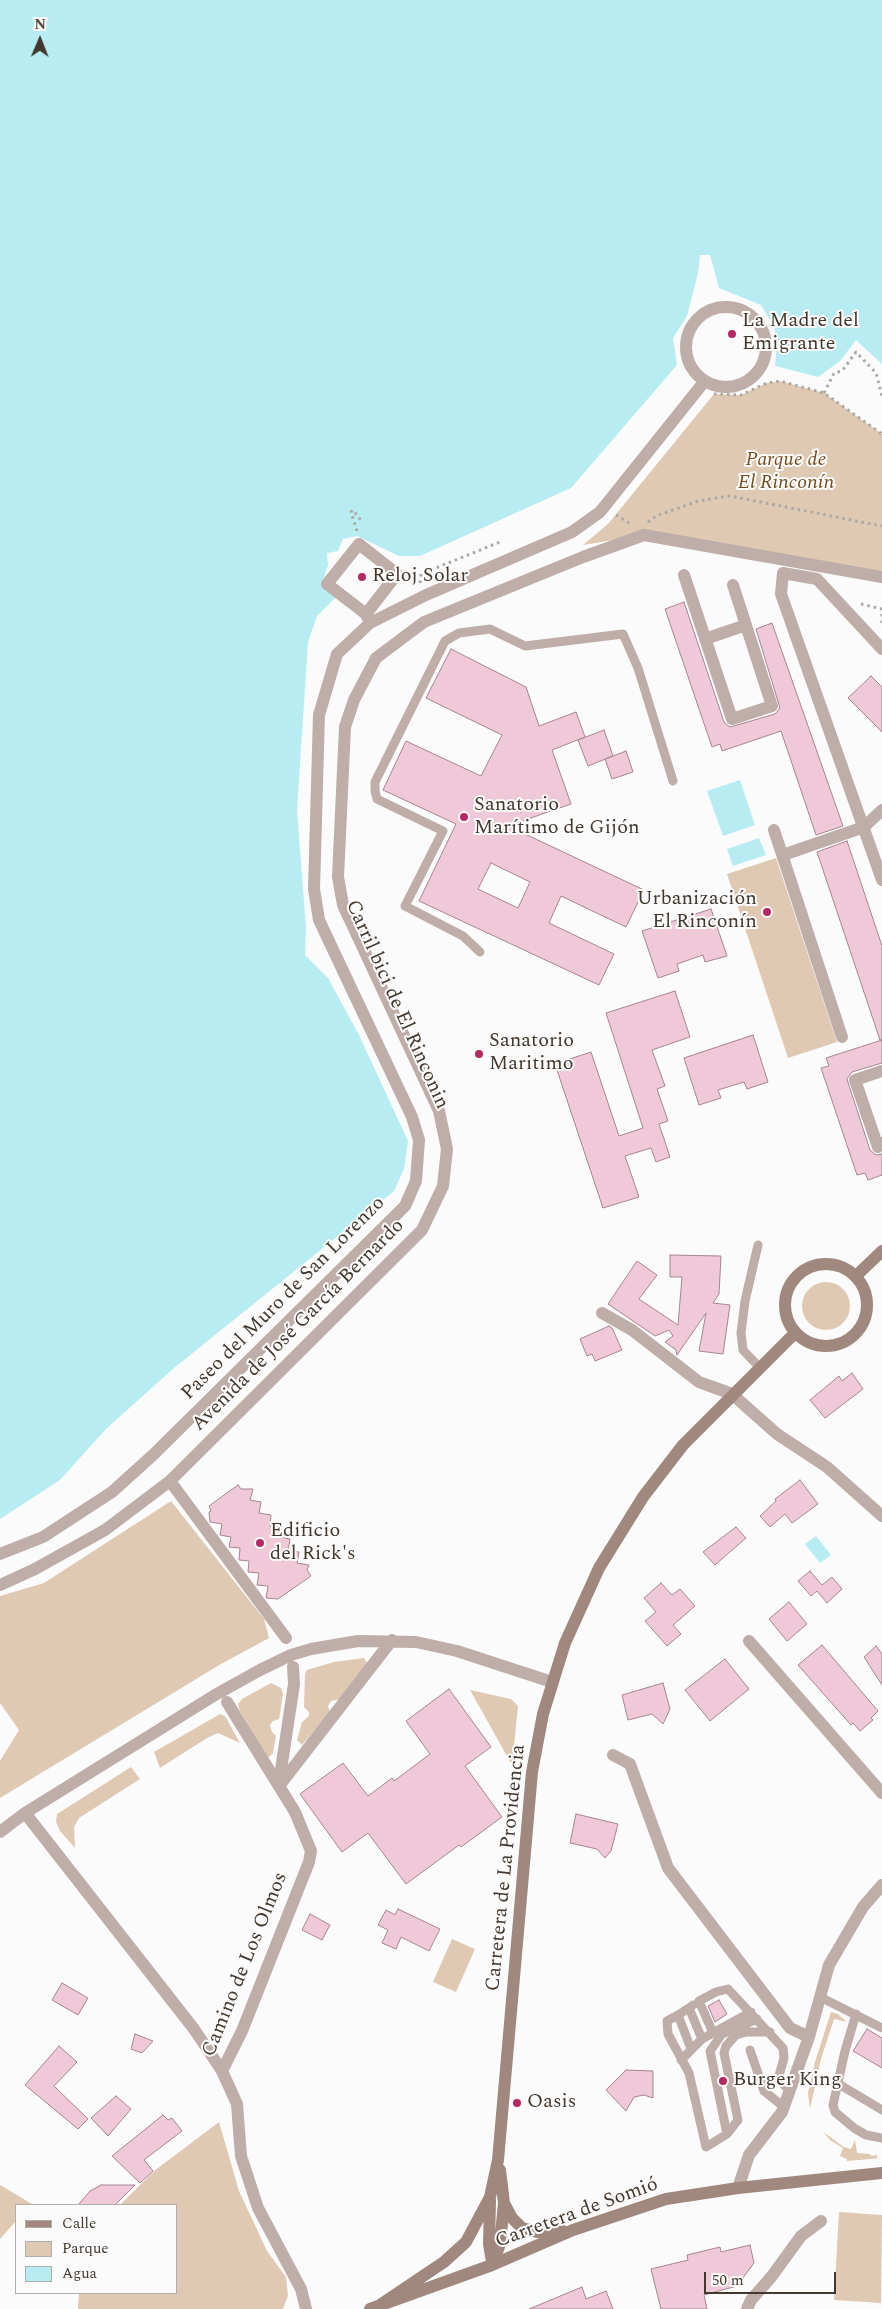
<!DOCTYPE html>
<html>
<head>
<meta charset="utf-8">
<style>
  body { margin:0 }
  #map { position:relative; width:882px; height:2309px; overflow:hidden; background:#fbfbfb; font-family:Spectral,serif }
  canvas { display:block }
  .legend { position:absolute; left:15px; top:2204px; width:162px; height:90px; box-sizing:border-box; background:#fbfbfb; border:1px solid #b1ada9; margin:0; padding:6px 9px; list-style:none; font-size:15px; color:#43382e }
  .legend li { display:flex; align-items:center; gap:10px; height:25px }
  .legend b { width:25px; border:1px solid #b1ada9 }
  .north { position:absolute; left:15px; top:15px; width:50px; height:50px; -webkit-text-stroke:4px #fbfbfb; paint-order:stroke; rotate:1deg; font-size:14px; font-weight:700; line-height:20px; text-align:center; color:#43382e }
  .north::after { content:''; display:block; margin:auto; width:18px; height:22px; background:#43382e; clip-path:polygon(50% 0,100% 100%,50% 72%,0 100%) }
  .scale { position:absolute; left:704px; top:2272px; width:132px; height:22px; box-sizing:border-box; border:2px solid #43382e; border-top:0; padding-left:6px; font-size:15px; line-height:18px; white-space:nowrap; color:#43382e; -webkit-text-stroke:4px #fbfbfb; paint-order:stroke }
</style>
</head>
<body>
<div id="map">
<canvas width="882" height="2309"></canvas>
<ul class="legend">
<li><b style="height:6px;background:#a0887f"></b>Calle</li>
<li><b style="height:14px;background:#e0c9b3"></b>Parque</li>
<li><b style="height:14px;background:#b7ecf2"></b>Agua</li>
</ul>
<div class="north">N</div>
<div class="scale">50 m</div>
</div>
<script>
const c = document.querySelector('canvas').getContext('2d');
c.lineJoin = 'round';
function paint(path, color) {
  c.fillStyle = color;
  c.fill(path, 'evenodd');
}
function poly(rows) {
  const path = new Path2D();
  for (const r of rows) {
    if (r.length === 3) {
      path.moveTo(r[0] + r[2], r[1]);
      path.arc(r[0], r[1], r[2], 0, 2 * Math.PI);
      continue;
    }
    path.moveTo(r[0], r[1]);
    for (let i = 2; i < r.length; i += 2) path.lineTo(r[i], r[i + 1]);
  }
  return path;
}
function trace(path, color, width, dash) {
  c.strokeStyle = color;
  c.lineWidth = width;
  c.lineCap = dash ? 'butt' : 'round';
  c.setLineDash(dash || []);
  c.stroke(path);
}
function label(font, color, halo, rows, align = 'center') {
  c.font = font + ' Spectral,serif';
  c.lineWidth = 4;
  c.setLineDash([]);
  c.textBaseline = 'middle';
  c.strokeStyle = halo;
  c.fillStyle = color;
  for (const [text, x, y, turn = 0] of rows) {
    c.save();
    c.translate(x, y);
    c.rotate((+turn || 0) * Math.PI / 180);
    c.textAlign = isNaN(turn) ? turn : align;
    if (halo) c.strokeText(text, 0, 0);
    c.fillText(text, 0, 0);
    c.restore();
  }
}
paint(poly([
  [780,381,824,393,882,434,882,577,644,535,583,545,608,524,714,394,741,395,767,383],
  [776,858,837,1042,788,1058,727,874],
  [826,1306,24],
  [171,1501,264,1619,269,1638,221,1664,0,1798,0,1761,19,1730,0,1703,0,1596,44,1583],
  [364,1658,368,1664,341,1699,331,1701,328,1706,330,1712,302,1745,297,1740,302,1722,309,1716,309,1712,304,1707,305,1674,307,1670,334,1662],
  [271,1683,281,1688,283,1694,279,1719,273,1721,270,1725,272,1732,276,1736,273,1753,268,1758,239,1709,238,1704,242,1699],
  [470,1690,511,1699,518,1706,512,1765],
  [220,1714,225,1716,240,1743,218,1733,207,1738,160,1768,154,1752],
  [131,1767,140,1779,79,1818,74,1827,75,1848,60,1831,56,1822,57,1814],
  [452,1939,475,1949,456,1992,433,1982],
  [831,2012,838,2014,847,2022,834,2019,821,2059,810,2109,808,2093,815,2062],
  [219,2122,239,2191,267,2251,286,2277,288,2296,283,2309,78,2309,79,2293,176,2293,176,2205,120,2205,154,2171],
  [823,2132,844,2147,851,2149,855,2140,857,2153,870,2154,871,2156,877,2155,877,2158,882,2158,847,2161,847,2159,840,2156,843,2148,830,2140],
  [0,2185,32,2204,16,2205,16,2221,0,2239],
  [839,2212,882,2215,881,2303,834,2300]
]), '#e0c9b3');
paint(poly([
  [0,0,882,0,882,364,856,340,840,361,818,377,775,366,777,342,774,327,761,305,719,288,710,255,700,255,698,273,687,316,673,338,677,365,571,488,420,556,399,556,357,536,343,539,338,551,327,553,328,565,323,581,335,598,317,616,308,642,297,810,306,928,305,955,328,978,359,1035,408,1141,404,1169,394,1191,174,1368,106,1429,60,1480,0,1519],
  [740,780,755,825,723,836,707,791],
  [759,838,766,855,733,866,727,849],
  [816,1536,831,1555,820,1563,805,1544]
]), '#b7ecf2');
const building = poly([
  [684,602,724,722,730,727,775,714,780,708,756,629,772,623,843,826,816,835,781,731,722,751,720,744,712,747,665,609,684,602],
  [451,649,526,687,539,726,576,712,585,737,552,750,571,804,508,826,644,890,626,927,561,896,549,923,614,954,599,985,419,901,456,824,383,790,406,741,481,776,502,735,426,698,451,649],
  [491,863,530,882,518,908,478,889,491,863],
  [871,676,882,687,882,732,848,698,871,676],
  [604,730,613,756,588,766,578,740,604,730],
  [626,751,633,772,612,779,605,759,626,751],
  [847,841,882,946,882,1039,880,1040,817,852,847,841],
  [711,909,727,956,705,962,703,955,677,964,679,971,658,978,642,931,711,909],
  [675,991,690,1037,652,1050,665,1086,657,1089,668,1121,659,1124,670,1157,656,1162,651,1148,625,1156,639,1197,603,1208,555,1064,591,1052,619,1136,643,1128,606,1013,675,991],
  [753,1035,768,1082,747,1089,744,1082,718,1090,721,1098,699,1105,684,1058,753,1035],
  [882,1040,882,1063,852,1072,847,1079,870,1150,876,1155,882,1154,882,1175,868,1180,865,1173,857,1175,821,1068,829,1066,826,1058,882,1040],
  [670,1255,721,1256,719,1294,713,1303,730,1305,723,1354,699,1351,706,1313,677,1355,676,1350,665,1342,673,1336,669,1330,655,1336,608,1304,637,1261,657,1275,639,1299,678,1325,682,1277,670,1277,670,1255],
  [609,1326,612,1328,622,1350,595,1361,592,1354,587,1356,580,1339,609,1326],
  [852,1373,863,1389,825,1418,810,1400,839,1376,842,1381,852,1373],
  [800,1480,818,1504,792,1523,785,1514,770,1527,760,1516,776,1501,775,1499,800,1480],
  [238,1485,241,1489,253,1489,250,1500,261,1502,259,1513,271,1515,270,1526,281,1527,280,1537,290,1539,288,1551,299,1552,297,1563,309,1565,307,1570,311,1576,278,1599,266,1598,268,1586,257,1585,259,1573,248,1572,249,1561,239,1560,240,1548,229,1547,231,1537,220,1535,222,1524,210,1522,209,1512,211,1511,209,1506,238,1485],
  [736,1527,746,1538,715,1565,703,1552,736,1527],
  [810,1571,822,1585,832,1577,842,1589,827,1603,817,1591,811,1596,798,1581,810,1571],
  [661,1583,672,1595,680,1589,695,1606,673,1625,681,1634,667,1646,645,1621,656,1612,644,1598,661,1583],
  [789,1602,807,1624,787,1641,769,1619,789,1602],
  [822,1645,878,1711,871,1718,873,1720,860,1731,853,1723,851,1725,798,1665,822,1645],
  [876,1646,882,1654,882,1685,864,1657,876,1646],
  [725,1659,749,1689,710,1721,685,1690,725,1659],
  [663,1683,670,1709,663,1724,652,1714,628,1720,622,1695,663,1683],
  [449,1689,491,1747,465,1766,502,1817,461,1847,459,1845,406,1884,368,1833,342,1852,300,1794,343,1763,368,1796,392,1778,394,1781,430,1754,406,1721,449,1689],
  [576,1814,618,1824,611,1851,605,1858,597,1849,570,1843,576,1814],
  [398,1909,440,1929,429,1951,401,1937,396,1949,382,1943,388,1930,378,1925,386,1910,395,1915,398,1909],
  [310,1914,330,1925,322,1940,302,1930,310,1914],
  [62,1983,88,1998,78,2015,52,2000,62,1983],
  [719,2000,727,2014,715,2022,708,2006,719,2000],
  [867,2029,882,2038,882,2068,853,2051,867,2029],
  [135,2034,153,2041,142,2053,131,2049,135,2034],
  [59,2046,77,2062,54,2086,88,2119,78,2129,25,2085,59,2046],
  [626,2070,653,2071,653,2098,644,2095,634,2097,626,2111,606,2090,626,2070],
  [116,2096,131,2109,108,2136,91,2118,116,2096],
  [163,2115,168,2120,172,2118,182,2131,144,2160,153,2171,140,2183,112,2156,163,2115],
  [101,2185,135,2185,115,2205,78,2205,90,2191,101,2185],
  [750,2245,754,2263,737,2286,704,2295,707,2309,661,2309,651,2269,688,2260,687,2255,720,2247,721,2252,750,2245],
  [582,2287,586,2299,606,2291,613,2309,529,2309,582,2287]
]);
paint(building, '#efc9d8');
trace(building, '#a78492', 1);
trace(poly([
  [824,393,834,373,842,371,856,352,876,373,882,396],
  [714,394,741,395,767,383,780,381,824,393,882,434],
  [616,515,631,524],
  [648,522,656,516,698,501,730,496,882,526],
  [357,531,351,512,353,510,363,523],
  [420,583,421,574,500,542],
  [861,604,882,609],
  [882,614,882,623]
]), '#aca8a3', 3, [2.5, 4]);
trace(poly([
  [480,952,463,936,405,906,443,831,377,799,375,791,375,782,445,641,459,633,490,629,525,646,623,634,638,668,673,781],
  [758,1245,745,1301,741,1333,743,1350,760,1368],
  [820,1997,882,2028],
  [693,2005,689,2008,702,2039],
  [689,2008,678,2015,691,2049],
  [856,2014,845,2051,833,2105,835,2112,854,2128,866,2135,882,2138],
  [678,2015,667,2021,668,2034,689,2073,706,2147,727,2134,738,2120,724,2053,726,2046,736,2035,746,2032,770,2032],
  [713,2033,699,2001,716,1992,728,1989,783,2048,784,2058,778,2079,790,2091],
  [750,2050,764,2091,784,2107],
  [681,2060,702,2039,751,2012],
  [837,2083,882,2110],
  [727,2134,710,2051,722,2034,757,2019]
]), '#beada8', 9);
trace(poly([
  [726,347,40],
  [684,575,732,719,772,706,733,585],
  [366,614,397,574,359,544,327,584,366,614,370,623],
  [705,639,746,625],
  [882,649,817,579,783,573,781,594,882,880],
  [774,830,842,1037],
  [783,855,864,827,882,810],
  [882,1071,855,1080,878,1147,882,1143],
  [602,1313,632,1330,699,1382,732,1394,777,1434,827,1467,882,1516],
  [170,1481,286,1638],
  [0,1554,43,1537,112,1492,153,1455,405,1206,416,1181,419,1140,412,1117,319,920,314,889,319,715,337,654,370,623,426,595,572,532,600,512,704,382],
  [0,1585,35,1569,105,1530,170,1481,422,1230,443,1186,447,1149,439,1111,343,905,338,877,345,727,354,700,376,658,424,622,583,557,644,535,882,577],
  [749,1641,882,1793],
  [613,1755,630,1764,668,1868,790,2028,809,2037],
  [279,1783,294,1684,293,1667],
  [279,1786,392,1640],
  [0,1832,25,1813],
  [222,2071,242,2031,309,1862,311,1851,295,1812,227,1702],
  [738,2188,749,2155,782,2112,809,2037,829,1965,863,1907,882,1885],
  [306,2309,301,2289,258,2208,241,2156,237,2104,222,2071,194,2029,25,1813,215,1695,260,1670,291,1655,311,1649,358,1641,416,1642,457,1651,552,1682],
  [747,2309,751,2300,772,2276,801,2236,821,2221]
]), '#beada8', 12);
trace(poly([
  [826,1305,41],
  [856,1276,882,1251],
  [490,2200,489,2244,492,2262],
  [504,2203,512,2218,522,2228,537,2232,563,2231],
  [492,2265,500,2244,504,2203,500,2170],
  [380,2305,444,2262,466,2242,490,2197,498,2160,532,1772,543,1714,565,1643,599,1568,643,1497,683,1445,795,1333],
  [370,2309,492,2265,573,2230,666,2199,738,2188,882,2173]
]), '#a0887f', 12);
for (const [x, y, r, color] of [
  [732,334,5,"#b42863"],
  [362,577,5,"#b42863"],
  [464,817,5,"#b42863"],
  [767,912,5,"#b42863"],
  [479,1054,5,"#b42863"],
  [260,1543,5,"#b42863"],
  [723,2081,5,"#b42863"],
  [517,2103,5,"#b42863"]
]) {
  const dot = new Path2D();
  dot.arc(x, y, r, 0, 2 * Math.PI);
  c.fillStyle = color;
  c.fill(dot);
  trace(dot, '#fbfbfb', 2);
}
label('20px', '#43382e', '#fbfbfb', [
  ["La Madre del",742,322],
  ["Emigrante",742,345],
  ["Reloj Solar",372,577],
  ["Sanatorio",474,806],
  ["Marítimo de Gijón",474,829],
  ["Urbanización",757,900,"right"],
  ["El Rinconín",757,923,"right"],
  ["Sanatorio",489,1042],
  ["Maritimo",489,1065],
  ["Edificio",270,1532],
  ["del Rick's",270,1555],
  ["Burger King",733,2081],
  ["Oasis",527,2103]
], 'left');
label('italic 20px', '#774d1d', '#fbfbfb', [
  ["Parque de",786,461],
  ["El Rinconín",786,484]
]);
label('20px', '#43382e', '#fbfbfb', [
  ["Carril bici de El Rinconin",396,1005,66],
  ["Paseo del Muro de San Lorenzo",284,1299,-45],
  ["Avenida de José García Bernardo",299,1326,-45],
  ["Carretera de La Providencia",507,1868,-84],
  ["Camino de Los Olmos",246,1965,-68],
  ["Carretera de Somió",577,2214,-20]
]);
</script>
</body>
</html>
